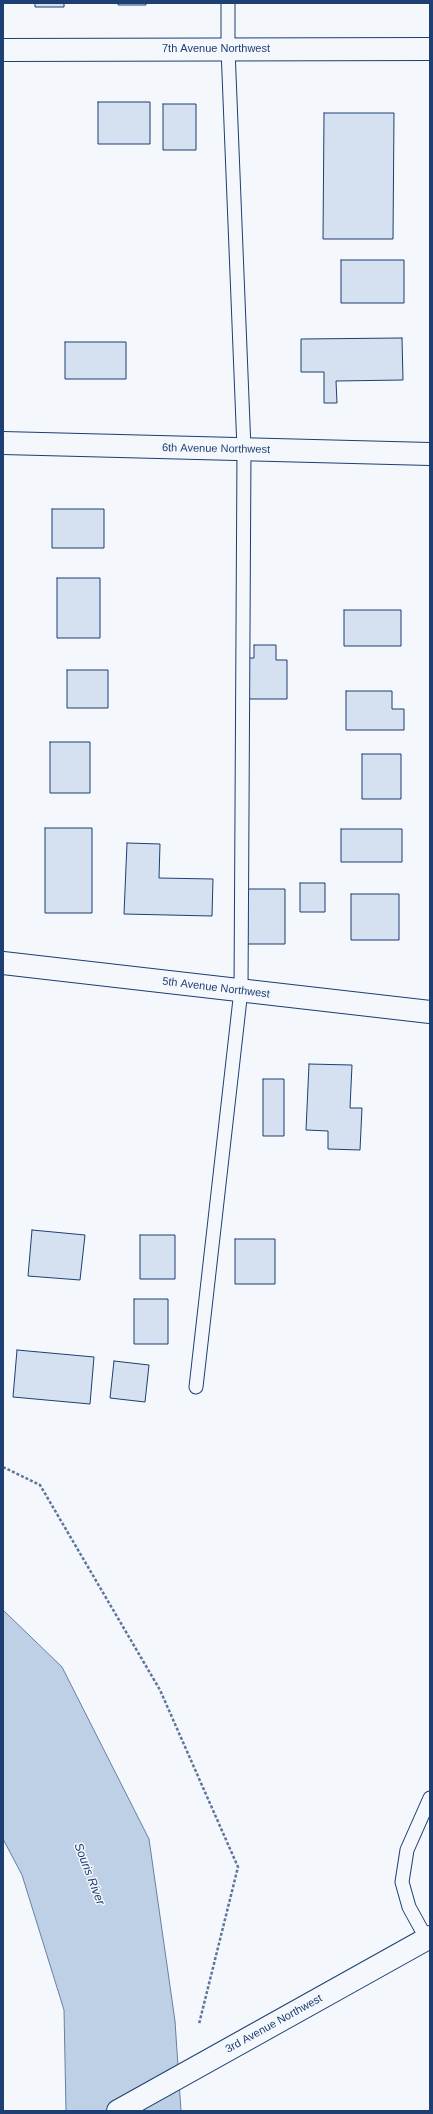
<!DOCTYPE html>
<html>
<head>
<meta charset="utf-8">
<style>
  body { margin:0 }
  #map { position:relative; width:433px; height:2114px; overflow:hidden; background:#f4f7fb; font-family:Arial,sans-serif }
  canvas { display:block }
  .frame { position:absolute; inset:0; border:4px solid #1d3f73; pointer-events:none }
</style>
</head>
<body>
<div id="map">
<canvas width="433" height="2114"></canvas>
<div class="frame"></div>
</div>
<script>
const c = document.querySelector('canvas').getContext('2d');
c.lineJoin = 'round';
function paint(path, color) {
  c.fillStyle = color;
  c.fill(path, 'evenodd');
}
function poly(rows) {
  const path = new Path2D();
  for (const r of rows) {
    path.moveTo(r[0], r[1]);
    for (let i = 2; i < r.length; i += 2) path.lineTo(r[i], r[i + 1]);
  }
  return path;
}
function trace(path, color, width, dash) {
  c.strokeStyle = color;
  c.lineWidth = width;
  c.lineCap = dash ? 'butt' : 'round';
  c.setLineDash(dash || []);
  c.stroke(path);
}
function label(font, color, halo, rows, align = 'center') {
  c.font = font + ' Arial,sans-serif';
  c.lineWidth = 3;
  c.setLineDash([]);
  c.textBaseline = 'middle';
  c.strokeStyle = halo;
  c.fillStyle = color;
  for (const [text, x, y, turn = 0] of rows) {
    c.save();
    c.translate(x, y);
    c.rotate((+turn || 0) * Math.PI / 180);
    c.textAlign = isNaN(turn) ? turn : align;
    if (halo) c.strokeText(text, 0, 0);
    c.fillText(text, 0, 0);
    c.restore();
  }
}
const water = poly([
  [3,1610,62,1667,149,1839,175,2021,181,2111,66,2111,64,2010,22,1875,3,1839,3,1610]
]);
paint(water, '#bed0e5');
trace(water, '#687fa3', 1);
const building = poly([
  [35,3,64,3,64,7,35,7,35,3],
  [118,3,146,3,146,5,118,5,118,3],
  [98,102,150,102,150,144,98,144,98,102],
  [163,104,196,104,196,150,163,150,163,104],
  [324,113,394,113,393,239,323,239,324,113],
  [341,260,404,260,404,303,341,303,341,260],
  [402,338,403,380,336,381,337,403,324,403,324,372,301,372,301,339,402,338],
  [65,342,126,342,126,379,65,379,65,342],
  [52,509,104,509,104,548,52,548,52,509],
  [57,578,100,578,100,638,57,638,57,578],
  [344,610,401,610,401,646,344,646,344,610],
  [254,645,276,645,276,660,287,660,287,699,249,699,249,658,254,658,254,645],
  [67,670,108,670,108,708,67,708,67,670],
  [346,691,392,691,392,709,404,709,404,730,346,730,346,691],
  [50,742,90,742,90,793,50,793,50,742],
  [362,754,401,754,401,799,362,799,362,754],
  [45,828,92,828,92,913,45,913,45,828],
  [341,829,402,829,402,862,341,862,341,829],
  [127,843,160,844,159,878,213,879,212,916,124,914,127,843],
  [300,883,325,883,325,912,300,912,300,883],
  [246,889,285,889,285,944,246,944,246,889],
  [351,894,399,894,399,940,351,940,351,894],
  [309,1064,352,1065,350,1108,362,1108,360,1150,328,1149,328,1131,306,1130,309,1064],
  [263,1079,284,1079,284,1136,263,1136,263,1079],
  [32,1230,85,1235,80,1280,28,1276,32,1230],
  [140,1235,175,1235,175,1279,140,1279,140,1235],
  [235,1239,275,1239,275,1284,235,1284,235,1239],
  [134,1299,168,1299,168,1344,134,1344,134,1299],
  [17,1350,94,1357,90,1404,13,1397,17,1350],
  [114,1361,149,1365,145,1402,110,1398,114,1361]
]);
paint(building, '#d5e0f0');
trace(building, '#1d3f73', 1);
const lane = poly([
  [196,1387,241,990,244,449,228,49,228,3],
  [426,1938,409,1907,402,1882,407,1850,430,1798]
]);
const street = poly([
  [3,50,430,49],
  [3,443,430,454],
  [3,963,430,1012]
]);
const secondary = poly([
  [118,2111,430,1937]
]);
trace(lane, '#1d3f73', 15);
trace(street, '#1d3f73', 24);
trace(secondary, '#1d3f73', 24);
trace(poly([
  [3,1467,40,1485,160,1690,238,1867,199,2024]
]), '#5e769c', 2.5, [3, 2]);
trace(lane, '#f4f7fb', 13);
trace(street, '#f4f7fb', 22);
trace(secondary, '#f4f7fb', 22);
label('11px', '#1d3f73', '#f4f7fb', [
  ["7th Avenue Northwest",216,49],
  ["6th Avenue Northwest",216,449,1],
  ["5th Avenue Northwest",216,988,7],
  ["3rd Avenue Northwest",274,2024,-29]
]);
label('italic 12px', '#1d3f73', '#f4f7fb', [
  ["Souris River",89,1874,69]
]);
</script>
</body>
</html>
